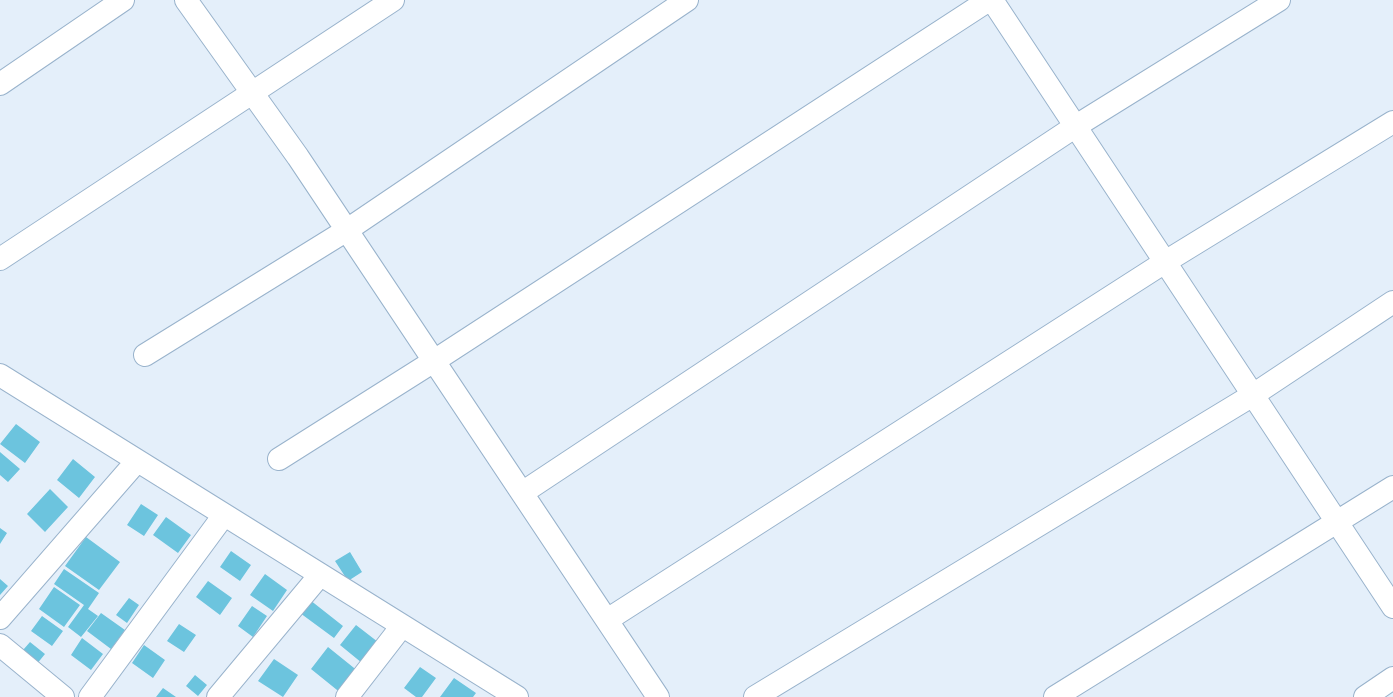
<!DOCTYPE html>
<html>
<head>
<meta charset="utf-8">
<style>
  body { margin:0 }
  canvas { display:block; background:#e4effa }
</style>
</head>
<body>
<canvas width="1393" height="697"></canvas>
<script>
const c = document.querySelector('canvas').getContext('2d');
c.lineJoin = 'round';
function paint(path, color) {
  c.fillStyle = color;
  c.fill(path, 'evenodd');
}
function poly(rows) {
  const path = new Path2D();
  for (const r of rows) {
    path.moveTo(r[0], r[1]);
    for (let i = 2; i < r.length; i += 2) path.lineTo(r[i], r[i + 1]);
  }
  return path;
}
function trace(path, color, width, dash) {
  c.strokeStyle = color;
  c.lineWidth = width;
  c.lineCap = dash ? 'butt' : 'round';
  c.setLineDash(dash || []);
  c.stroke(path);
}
paint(poly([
  [16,424,40,442,25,463,0,444],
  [0,452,20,469,8,482,0,475],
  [73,459,95,477,79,498,57,480],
  [50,489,68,507,45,532,27,514],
  [141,504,158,515,144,536,127,525],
  [166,517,191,535,178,553,153,535],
  [0,528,7,533,0,544],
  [86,537,120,562,99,590,65,566],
  [231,551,251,565,240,581,220,567],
  [350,552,362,572,348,581,335,561],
  [64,569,99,593,88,609,98,616,81,637,68,627,84,605,54,584],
  [265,574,287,590,273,611,250,595],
  [0,579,8,586,0,595],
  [208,581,232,598,220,615,196,597],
  [54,587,80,605,64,627,39,609],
  [129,598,139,605,127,623,116,615],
  [310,600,343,626,334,638,300,613],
  [252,606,267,616,253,637,238,626],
  [101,613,125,630,111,649,87,631],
  [42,616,63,631,52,646,31,631],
  [179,624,196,635,184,652,167,641],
  [356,625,378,642,362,663,340,645],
  [82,638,103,654,91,670,71,655],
  [30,642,45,654,32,670,17,657],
  [144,645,165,660,153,678,132,663],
  [328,647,359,672,342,694,311,669],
  [274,659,298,675,283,697,258,681],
  [420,667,436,678,422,697,416,697,404,688],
  [195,675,207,685,198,696,186,686],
  [454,678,476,693,473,697,440,697],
  [163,688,176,697,156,697]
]), '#6cc4de');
const street = poly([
  [186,0,298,157,658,697],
  [992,0,1393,607],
  [0,84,123,0],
  [0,259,393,0],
  [145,355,347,230,687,0],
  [0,375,517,697],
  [279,459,434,361,989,0],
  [522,493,1076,126,1279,0],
  [0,618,137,461],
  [607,620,1165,262,1393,122],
  [0,645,63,697],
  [90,697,224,515],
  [218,697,320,575],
  [347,697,402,626],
  [755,697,1253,395,1393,302],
  [1055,697,1393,487],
  [1365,697,1393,678]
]);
trace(street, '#99b3cc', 24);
trace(street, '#fff', 22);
</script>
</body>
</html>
